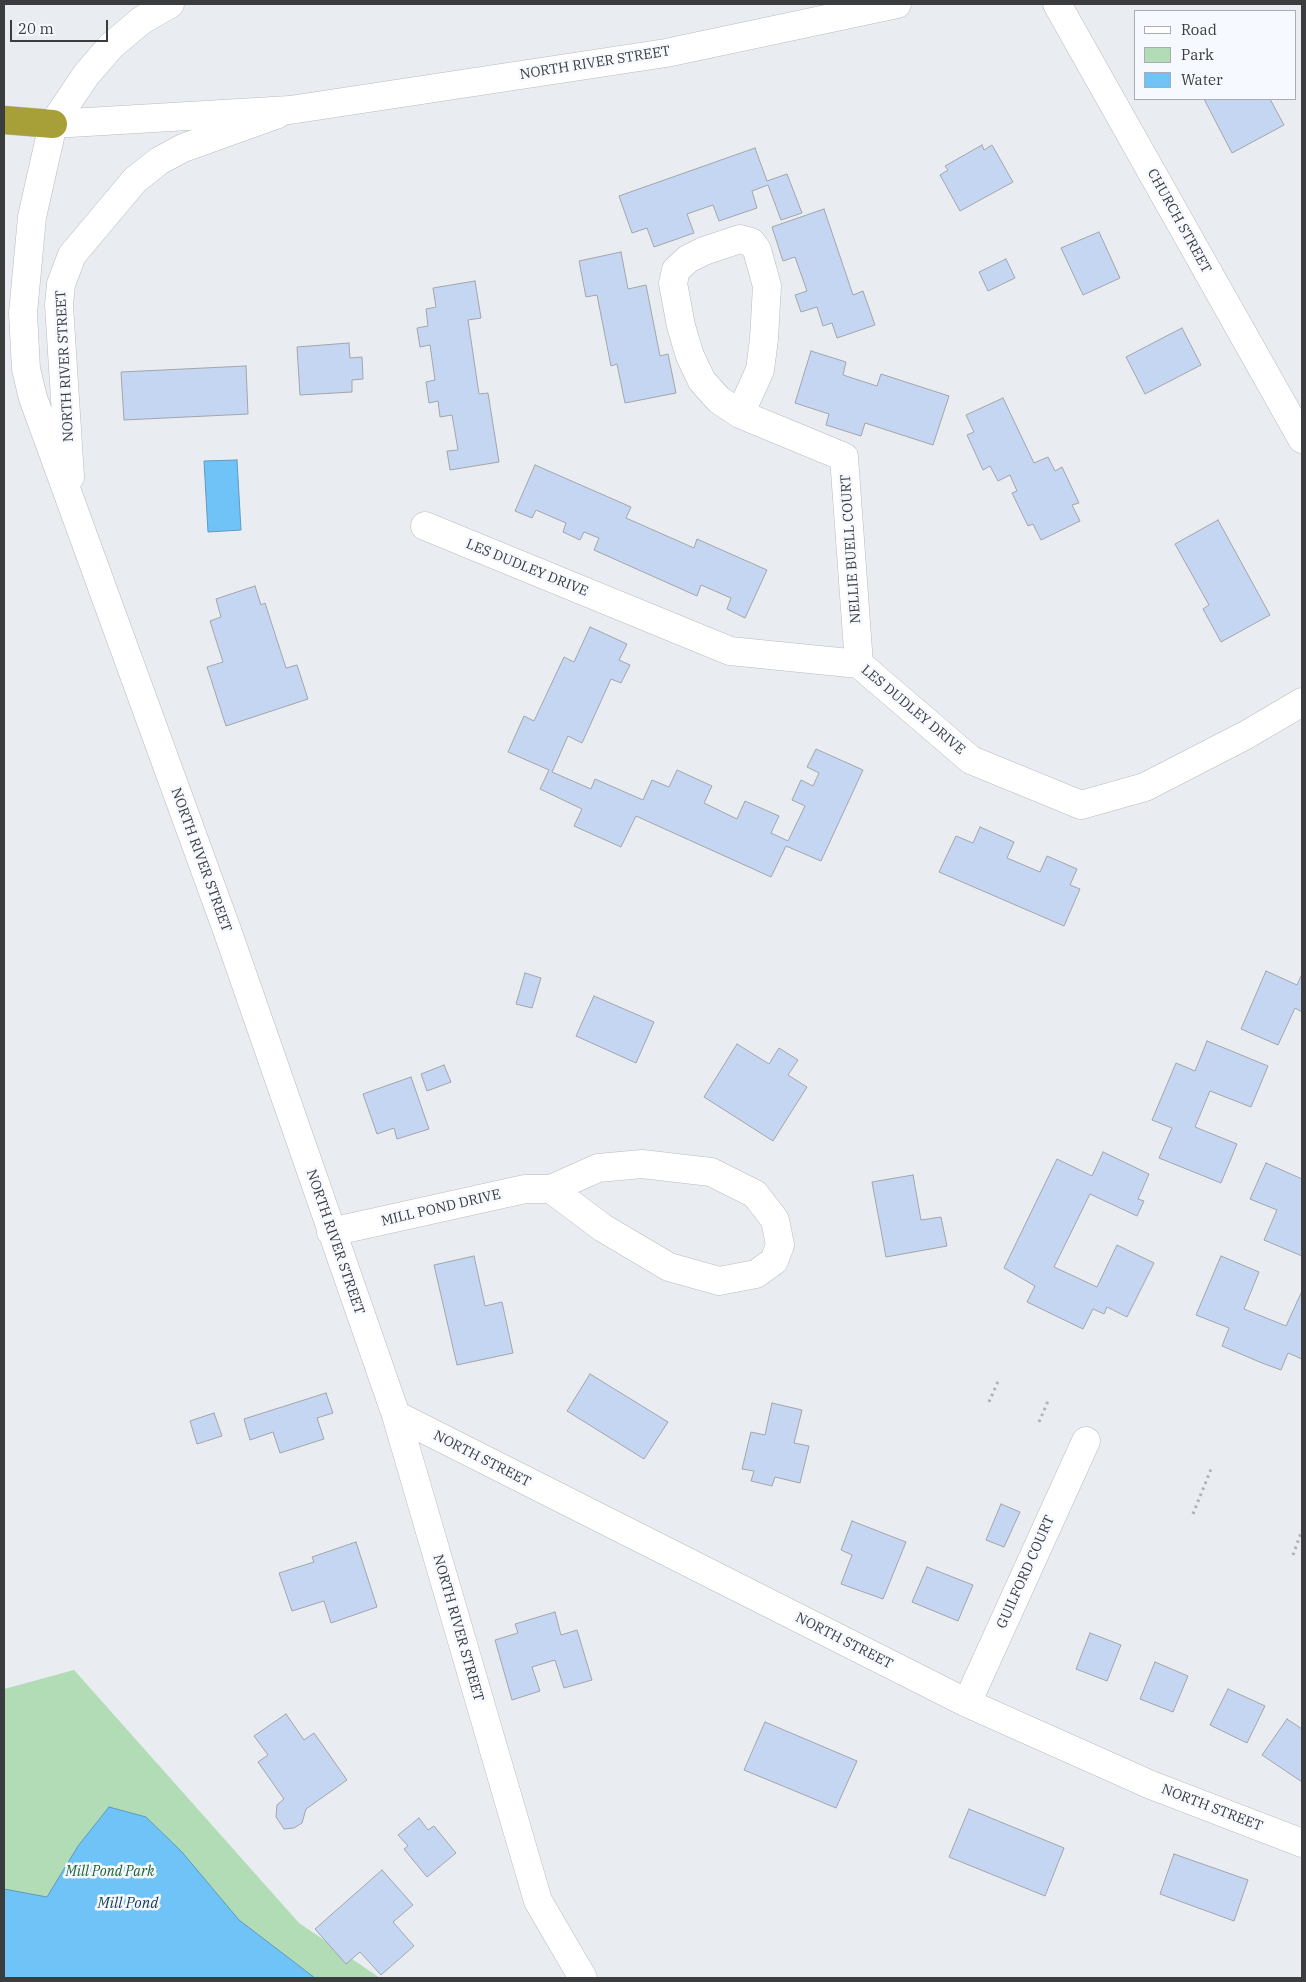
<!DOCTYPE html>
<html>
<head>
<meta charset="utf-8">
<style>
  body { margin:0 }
  #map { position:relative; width:1306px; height:1982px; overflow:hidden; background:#e9ecf1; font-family:"IBM Plex Serif",serif }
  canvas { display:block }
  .frame { position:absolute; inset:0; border:5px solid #3b3c3e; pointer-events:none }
  .legend { position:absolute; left:1134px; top:10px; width:162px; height:90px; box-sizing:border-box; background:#f6f9ff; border:1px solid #abadb2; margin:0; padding:6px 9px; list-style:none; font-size:15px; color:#3b3c3e }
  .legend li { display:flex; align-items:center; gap:10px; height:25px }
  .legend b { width:25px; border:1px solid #abadb2 }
  .scale { position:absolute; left:10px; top:20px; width:98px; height:22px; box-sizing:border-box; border:2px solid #3b3c3e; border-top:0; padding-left:6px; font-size:15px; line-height:18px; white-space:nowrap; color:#3b3c3e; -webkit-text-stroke:4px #f6f9ff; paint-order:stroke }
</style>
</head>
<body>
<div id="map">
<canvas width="1306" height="1982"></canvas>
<div class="frame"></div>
<ul class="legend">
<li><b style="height:6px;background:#fff"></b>Road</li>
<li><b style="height:14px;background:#b2dcb6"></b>Park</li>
<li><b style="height:14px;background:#6fc3f7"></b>Water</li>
</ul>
<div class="scale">20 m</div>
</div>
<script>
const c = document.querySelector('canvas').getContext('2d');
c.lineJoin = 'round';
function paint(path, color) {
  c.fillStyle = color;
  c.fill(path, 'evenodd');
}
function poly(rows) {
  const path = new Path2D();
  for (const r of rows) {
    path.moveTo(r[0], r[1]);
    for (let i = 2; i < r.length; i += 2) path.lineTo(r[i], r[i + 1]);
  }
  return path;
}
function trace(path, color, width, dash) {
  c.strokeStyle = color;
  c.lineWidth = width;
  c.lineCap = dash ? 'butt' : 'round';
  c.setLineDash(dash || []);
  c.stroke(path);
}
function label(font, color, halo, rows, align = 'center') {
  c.font = font + ' "IBM Plex Serif",serif';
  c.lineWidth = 5;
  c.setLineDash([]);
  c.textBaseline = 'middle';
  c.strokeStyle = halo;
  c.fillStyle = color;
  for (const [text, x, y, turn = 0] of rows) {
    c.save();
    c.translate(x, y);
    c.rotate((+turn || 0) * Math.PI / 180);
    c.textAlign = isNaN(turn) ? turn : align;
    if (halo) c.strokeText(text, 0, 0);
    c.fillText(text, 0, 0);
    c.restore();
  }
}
paint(poly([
  [74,1670,299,1923,380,1978,4,1978,4,1689]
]), '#b2dcb6');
const water = poly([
  [237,460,241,530,208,532,204,461,237,460],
  [109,1807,146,1817,182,1852,239,1920,315,1978,4,1978,4,1889,47,1897,78,1846,109,1807]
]);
paint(water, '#6fc3f7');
trace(water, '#5f9ac0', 1);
const building = poly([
  [1204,99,1270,99,1284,125,1232,153,1204,99],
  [982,145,984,150,992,145,1013,182,960,211,940,175,948,170,945,166,982,145],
  [755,148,767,181,787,174,802,213,781,220,768,185,752,191,757,208,719,221,713,205,687,214,694,233,654,247,647,228,632,233,619,196,755,148],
  [824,209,853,295,863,291,875,325,837,338,832,323,823,326,817,307,801,312,795,295,807,291,795,257,783,261,772,227,824,209],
  [1099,232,1120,278,1083,295,1061,248,1099,232],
  [621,252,628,289,646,285,660,356,668,354,676,393,625,403,617,364,611,366,597,295,586,297,579,261,621,252],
  [1006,259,1015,278,988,291,979,272,1006,259],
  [475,281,481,318,468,320,479,394,488,393,499,462,450,470,447,451,458,450,452,415,440,417,438,401,429,403,426,382,435,380,430,345,420,347,417,328,428,326,426,309,436,307,433,288,475,281],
  [1182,328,1201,365,1145,394,1126,357,1182,328],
  [349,343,350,358,362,357,363,379,352,380,352,392,300,395,297,347,349,343],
  [811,351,846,362,843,375,877,386,881,374,949,396,933,445,865,423,861,436,826,425,829,414,795,403,811,351],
  [246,366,248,414,124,420,121,372,246,366],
  [1003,398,1034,463,1048,457,1055,471,1062,467,1079,503,1072,505,1080,521,1041,540,1033,524,1028,526,1012,493,1017,491,1010,475,998,481,990,466,983,470,967,435,974,432,966,415,1003,398],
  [535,465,631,507,626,518,694,548,697,539,767,570,745,618,727,609,731,598,701,585,697,596,594,550,599,538,584,532,580,540,563,532,566,523,536,510,532,518,515,511,535,465],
  [1218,520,1270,615,1221,642,1203,609,1209,605,1175,544,1218,520],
  [255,586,261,605,265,603,286,668,297,665,308,699,226,726,207,667,223,662,210,621,221,617,216,599,255,586],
  [590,627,627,644,619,660,630,665,621,683,611,679,582,743,568,736,552,772,591,789,595,779,643,800,652,780,669,787,677,770,712,786,704,803,737,819,745,801,779,816,771,833,788,841,805,806,792,800,801,780,813,786,819,773,807,767,816,749,863,770,821,861,786,846,771,877,636,816,621,847,574,826,582,809,540,789,549,770,508,752,524,716,534,721,564,657,574,662,590,627],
  [980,827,1014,842,1007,858,1040,872,1047,856,1077,869,1070,885,1080,889,1064,926,939,872,956,836,973,843,980,827],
  [1266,971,1297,985,1302,974,1302,1012,1295,1008,1278,1045,1241,1029,1266,971],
  [525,973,541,978,532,1008,516,1004,525,973],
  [594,996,654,1022,636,1063,576,1036,594,996],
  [1207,1041,1268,1066,1251,1107,1210,1091,1195,1127,1237,1144,1221,1183,1159,1158,1172,1128,1152,1120,1176,1063,1195,1071,1207,1041],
  [737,1044,769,1064,779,1048,798,1060,788,1075,807,1087,773,1141,704,1097,737,1044],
  [444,1065,451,1082,427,1091,421,1074,444,1065],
  [411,1077,429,1129,397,1139,394,1128,377,1134,363,1094,411,1077],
  [1103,1152,1149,1174,1138,1199,1144,1201,1137,1216,1090,1194,1054,1267,1097,1287,1117,1245,1154,1263,1127,1317,1107,1307,1104,1314,1093,1309,1083,1329,1027,1302,1035,1286,1004,1268,1057,1159,1092,1176,1103,1152],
  [1266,1163,1302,1179,1302,1256,1264,1240,1277,1210,1250,1199,1266,1163],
  [913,1175,921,1220,941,1217,947,1246,886,1257,872,1182,913,1175],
  [474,1256,485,1306,502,1302,513,1353,457,1365,434,1265,474,1256],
  [1221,1256,1259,1272,1244,1309,1286,1326,1302,1291,1302,1359,1288,1353,1281,1370,1262,1363,1222,1346,1229,1328,1196,1315,1221,1256],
  [590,1374,668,1422,644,1459,567,1411,590,1374],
  [326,1393,333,1413,317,1418,324,1439,280,1453,273,1432,250,1440,244,1419,326,1393],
  [772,1403,802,1410,794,1443,809,1446,800,1483,775,1477,772,1486,751,1481,754,1471,742,1469,751,1432,765,1435,772,1403],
  [214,1413,222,1436,197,1444,190,1421,214,1413],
  [1001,1504,1020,1512,1004,1547,986,1540,1001,1504],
  [852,1521,906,1542,883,1599,841,1584,852,1555,841,1550,852,1521],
  [356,1542,377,1607,331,1623,324,1601,292,1611,279,1573,314,1562,312,1557,356,1542],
  [927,1567,973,1585,958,1621,912,1602,927,1567],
  [555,1612,561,1635,577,1630,592,1680,564,1688,555,1660,532,1667,540,1691,512,1700,495,1640,518,1633,515,1624,555,1612],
  [1090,1633,1121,1645,1107,1681,1076,1669,1090,1633],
  [1155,1662,1188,1676,1173,1712,1140,1699,1155,1662],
  [1228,1689,1265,1706,1247,1743,1210,1725,1228,1689],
  [286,1714,304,1740,314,1733,347,1780,306,1809,302,1823,294,1828,284,1829,276,1817,277,1805,284,1799,258,1762,268,1755,254,1736,286,1714],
  [1287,1719,1302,1729,1302,1782,1262,1755,1287,1719],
  [765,1722,857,1761,836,1808,744,1770,765,1722],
  [969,1809,1064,1848,1045,1896,949,1857,969,1809],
  [419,1818,428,1830,434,1826,456,1853,427,1877,404,1849,408,1846,398,1835,419,1818],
  [1174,1854,1248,1880,1234,1921,1160,1894,1174,1854],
  [382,1870,413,1905,393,1922,414,1946,381,1975,360,1952,346,1964,315,1929,382,1870]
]);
paint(building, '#c5d6f3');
trace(building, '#a2a5aa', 1);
const minor = poly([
  [53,124,32,217,23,313,26,369,33,398,227,930,396,1415,538,1901,583,1978],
  [740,414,760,370,764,339,767,286,757,250,751,242,740,239,704,251,688,259,676,270,673,283,681,326,690,356,702,381,719,400,740,414,844,457,859,664],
  [70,477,59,305,61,284,72,255,135,180,159,161,183,148,278,114],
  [425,526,730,651,859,664,971,760,1081,805,1145,787,1246,735,1302,702],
  [331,1232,525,1189,551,1189,598,1168,642,1164,711,1172,755,1194,775,1220,780,1245,774,1261,756,1274,719,1281,669,1267,603,1228,551,1189],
  [396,1415,967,1703,1151,1785,1302,1843],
  [967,1703,1086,1441]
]);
const secondary = poly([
  [1057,4,1302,439],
  [53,124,290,110,666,53,897,4],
  [53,124,86,75,111,46,142,20,170,4]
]);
const motorway = poly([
  [4,120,53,124]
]);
trace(minor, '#b8bbc0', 29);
trace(secondary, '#b8bbc0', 29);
trace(motorway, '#c8c8c9', 29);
trace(poly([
  [989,1402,999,1379],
  [1039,1422,1048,1401],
  [1193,1514,1211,1469],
  [1293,1555,1302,1530]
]), '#aeb1b5', 3, [2.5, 4]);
trace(minor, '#fff', 28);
trace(secondary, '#fff', 28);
trace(motorway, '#a79f38', 28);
label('14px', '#3b3c3e', '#f6f9ff', [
  ["NORTH RIVER STREET",595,63,-9],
  ["CHURCH STREET",1179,221,61],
  ["NORTH RIVER STREET",65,366,-93],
  ["NELLIE BUELL COURT",851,549,-94],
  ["LES DUDLEY DRIVE",527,568,22],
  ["LES DUDLEY DRIVE",913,710,40],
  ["NORTH RIVER STREET",201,860,70],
  ["MILL POND DRIVE",441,1208,-13],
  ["NORTH RIVER STREET",335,1242,71],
  ["NORTH STREET",482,1459,27],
  ["GUILFORD COURT",1026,1572,-66],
  ["NORTH RIVER STREET",458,1628,74],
  ["NORTH STREET",844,1641,27],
  ["NORTH STREET",1212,1808,21]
]);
label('italic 14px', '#1a632c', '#f6f9ff', [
  ["Mill Pond Park",110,1872]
]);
label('italic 15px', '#163b50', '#f6f9ff', [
  ["Mill Pond",128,1904]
]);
</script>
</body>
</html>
